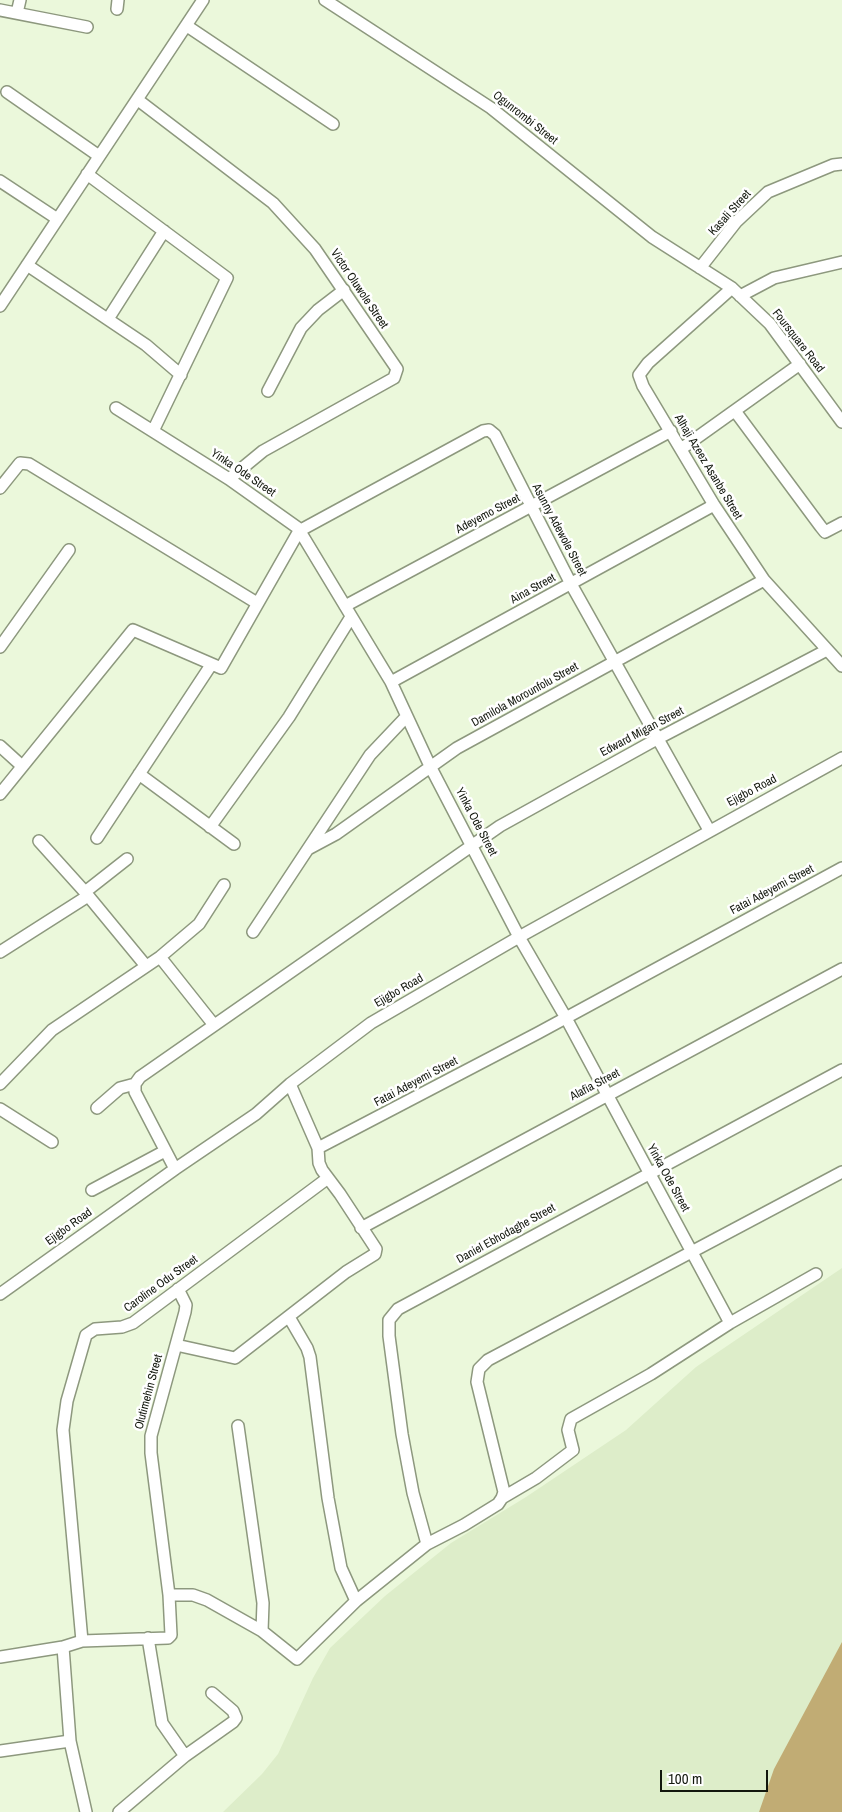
<!DOCTYPE html>
<html>
<head>
<meta charset="utf-8">
<style>
  body { margin:0 }
  #map { position:relative; width:842px; height:1812px; overflow:hidden; background:#ebf8db; font-family:"Archivo Narrow",sans-serif }
  canvas { display:block }
  .scale { position:absolute; left:660px; top:1770px; width:108px; height:22px; box-sizing:border-box; border:2px solid #12170d; border-top:0; padding-left:6px; font-size:15px; line-height:18px; white-space:nowrap; color:#12170d; -webkit-text-stroke:4px #fff; paint-order:stroke }
</style>
</head>
<body>
<div id="map">
<canvas width="842" height="1812"></canvas>
<div class="scale">100 m</div>
</div>
<script>
const c = document.querySelector('canvas').getContext('2d');
c.lineJoin = 'round';
function paint(path, color) {
  c.fillStyle = color;
  c.fill(path, 'evenodd');
}
function poly(rows) {
  const path = new Path2D();
  for (const r of rows) {
    path.moveTo(r[0], r[1]);
    for (let i = 2; i < r.length; i += 2) path.lineTo(r[i], r[i + 1]);
  }
  return path;
}
function trace(path, color, width, dash) {
  c.strokeStyle = color;
  c.lineWidth = width;
  c.lineCap = dash ? 'butt' : 'round';
  c.setLineDash(dash || []);
  c.stroke(path);
}
function label(font, color, halo, rows, align = 'center') {
  c.font = font + ' "Archivo Narrow",sans-serif';
  c.lineWidth = 5;
  c.setLineDash([]);
  c.textBaseline = 'middle';
  c.strokeStyle = halo;
  c.fillStyle = color;
  for (const [text, x, y, turn = 0] of rows) {
    c.save();
    c.translate(x, y);
    c.rotate((+turn || 0) * Math.PI / 180);
    c.textAlign = isNaN(turn) ? turn : align;
    if (halo) c.strokeText(text, 0, 0);
    c.fillText(text, 0, 0);
    c.restore();
  }
}
paint(poly([
  [842,1268,842,1812,223,1812,262,1774,278,1754,313,1678,330,1648,385,1596,451,1543,526,1497,626,1430,696,1367]
]), '#ddedc9');
paint(poly([
  [842,1642,842,1812,759,1812,774,1769]
]), '#c1ac74');
const minor = poly([
  [325,0,491,108,652,237,732,288,770,324,842,422],
  [117,9,118,0],
  [0,10,87,27],
  [17,13,20,0],
  [187,26,333,124],
  [7,92,99,156],
  [138,100,273,203,315,249,397,369,394,378,263,451,229,479],
  [87,174,227,278,153,431],
  [0,181,56,218],
  [27,265,146,345,181,375],
  [700,268,736,222,768,192,833,165,842,164],
  [732,288,648,363,639,375,643,386,714,505,764,580,842,666],
  [740,296,774,278,842,262],
  [0,306,203,0],
  [108,319,164,231],
  [268,391,301,328,318,310,344,290],
  [116,408,229,479,298,528,391,682,430,766,519,937,566,1018,730,1323],
  [735,411,821,527,825,532,842,523],
  [681,449,800,364],
  [0,488,20,463,29,464,257,603],
  [345,606,671,431],
  [0,647,69,550],
  [391,682,714,505],
  [0,746,22,766],
  [139,774,234,844],
  [0,794,133,630,221,668,299,531,483,431,489,430,495,435,571,584,709,830],
  [210,827,289,717,351,617],
  [97,838,211,665],
  [39,841,85,892,146,966],
  [308,849,336,834,457,748,764,580],
  [85,892,127,859],
  [253,932,370,755,406,717],
  [0,952,88,896],
  [160,957,214,1025],
  [0,1084,52,1030,160,957,199,924,224,885],
  [97,1108,120,1088,135,1084],
  [0,1109,52,1142],
  [318,1148,538,1033,842,868],
  [175,1169,135,1092,135,1084,140,1077,500,826,657,739,827,650],
  [92,1190,165,1151],
  [361,1228,842,969],
  [0,1294,175,1169,256,1114,290,1084,371,1023,519,937,842,758],
  [289,1317,307,1348,310,1357,328,1498,341,1568,356,1601,427,1544,464,1525,498,1504,502,1498,504,1492,477,1382,479,1369,488,1360,842,1172],
  [176,1345,235,1358,346,1272,375,1254,376,1249,340,1194,322,1170,319,1163,318,1148,290,1084],
  [238,1426,263,1603,262,1631],
  [502,1498,536,1478,573,1450,568,1430,571,1419,651,1374,730,1323,816,1274],
  [427,1544,413,1493,402,1434,389,1336,389,1320,398,1309,842,1070],
  [169,1595,193,1595,207,1600,262,1631,297,1659,356,1601],
  [148,1638,162,1723,185,1756],
  [82,1641,63,1430,67,1401,86,1335,95,1329,122,1327,133,1323,328,1178],
  [63,1647,70,1741,86,1812],
  [0,1657,63,1647,82,1641,168,1638,171,1635,169,1595,151,1453,151,1436,185,1312,186,1305,178,1289],
  [0,1751,70,1741],
  [119,1812,185,1756,233,1722,236,1718,233,1711,212,1693]
]);
trace(minor, '#8d987e', 14);
trace(minor, '#fff', 11);
label('12px', '#12170d', '#fff', [
  ["Ogunrombi Street",525,118,38],
  ["Kasali Street",730,213,-48],
  ["Victor Oluwole Street",359,289,56],
  ["Foursquare Road",798,341,52],
  ["Alhaji Azeez Asanbe Street",708,467,59],
  ["Yinka Ode Street",243,473,34],
  ["Adeyemo Street",488,514,-28],
  ["Asunny Adewole Street",559,530,62],
  ["Aina Street",533,589,-29],
  ["Damilola Morounfolu Street",525,695,-29],
  ["Edward Migan Street",642,732,-28],
  ["Ejigbo Road",752,791,-28],
  ["Yinka Ode Street",476,822,62],
  ["Fatai Adeyemi Street",772,890,-28],
  ["Ejigbo Road",399,991,-30],
  ["Fatai Adeyemi Street",416,1082,-28],
  ["Alafia Street",595,1085,-28],
  ["Yinka Ode Street",668,1178,61],
  ["Ejigbo Road",69,1227,-36],
  ["Daniel Ebhodaghe Street",506,1234,-29],
  ["Caroline Odu Street",161,1284,-36],
  ["Olutimehin Street",149,1392,-75]
]);
</script>
</body>
</html>
